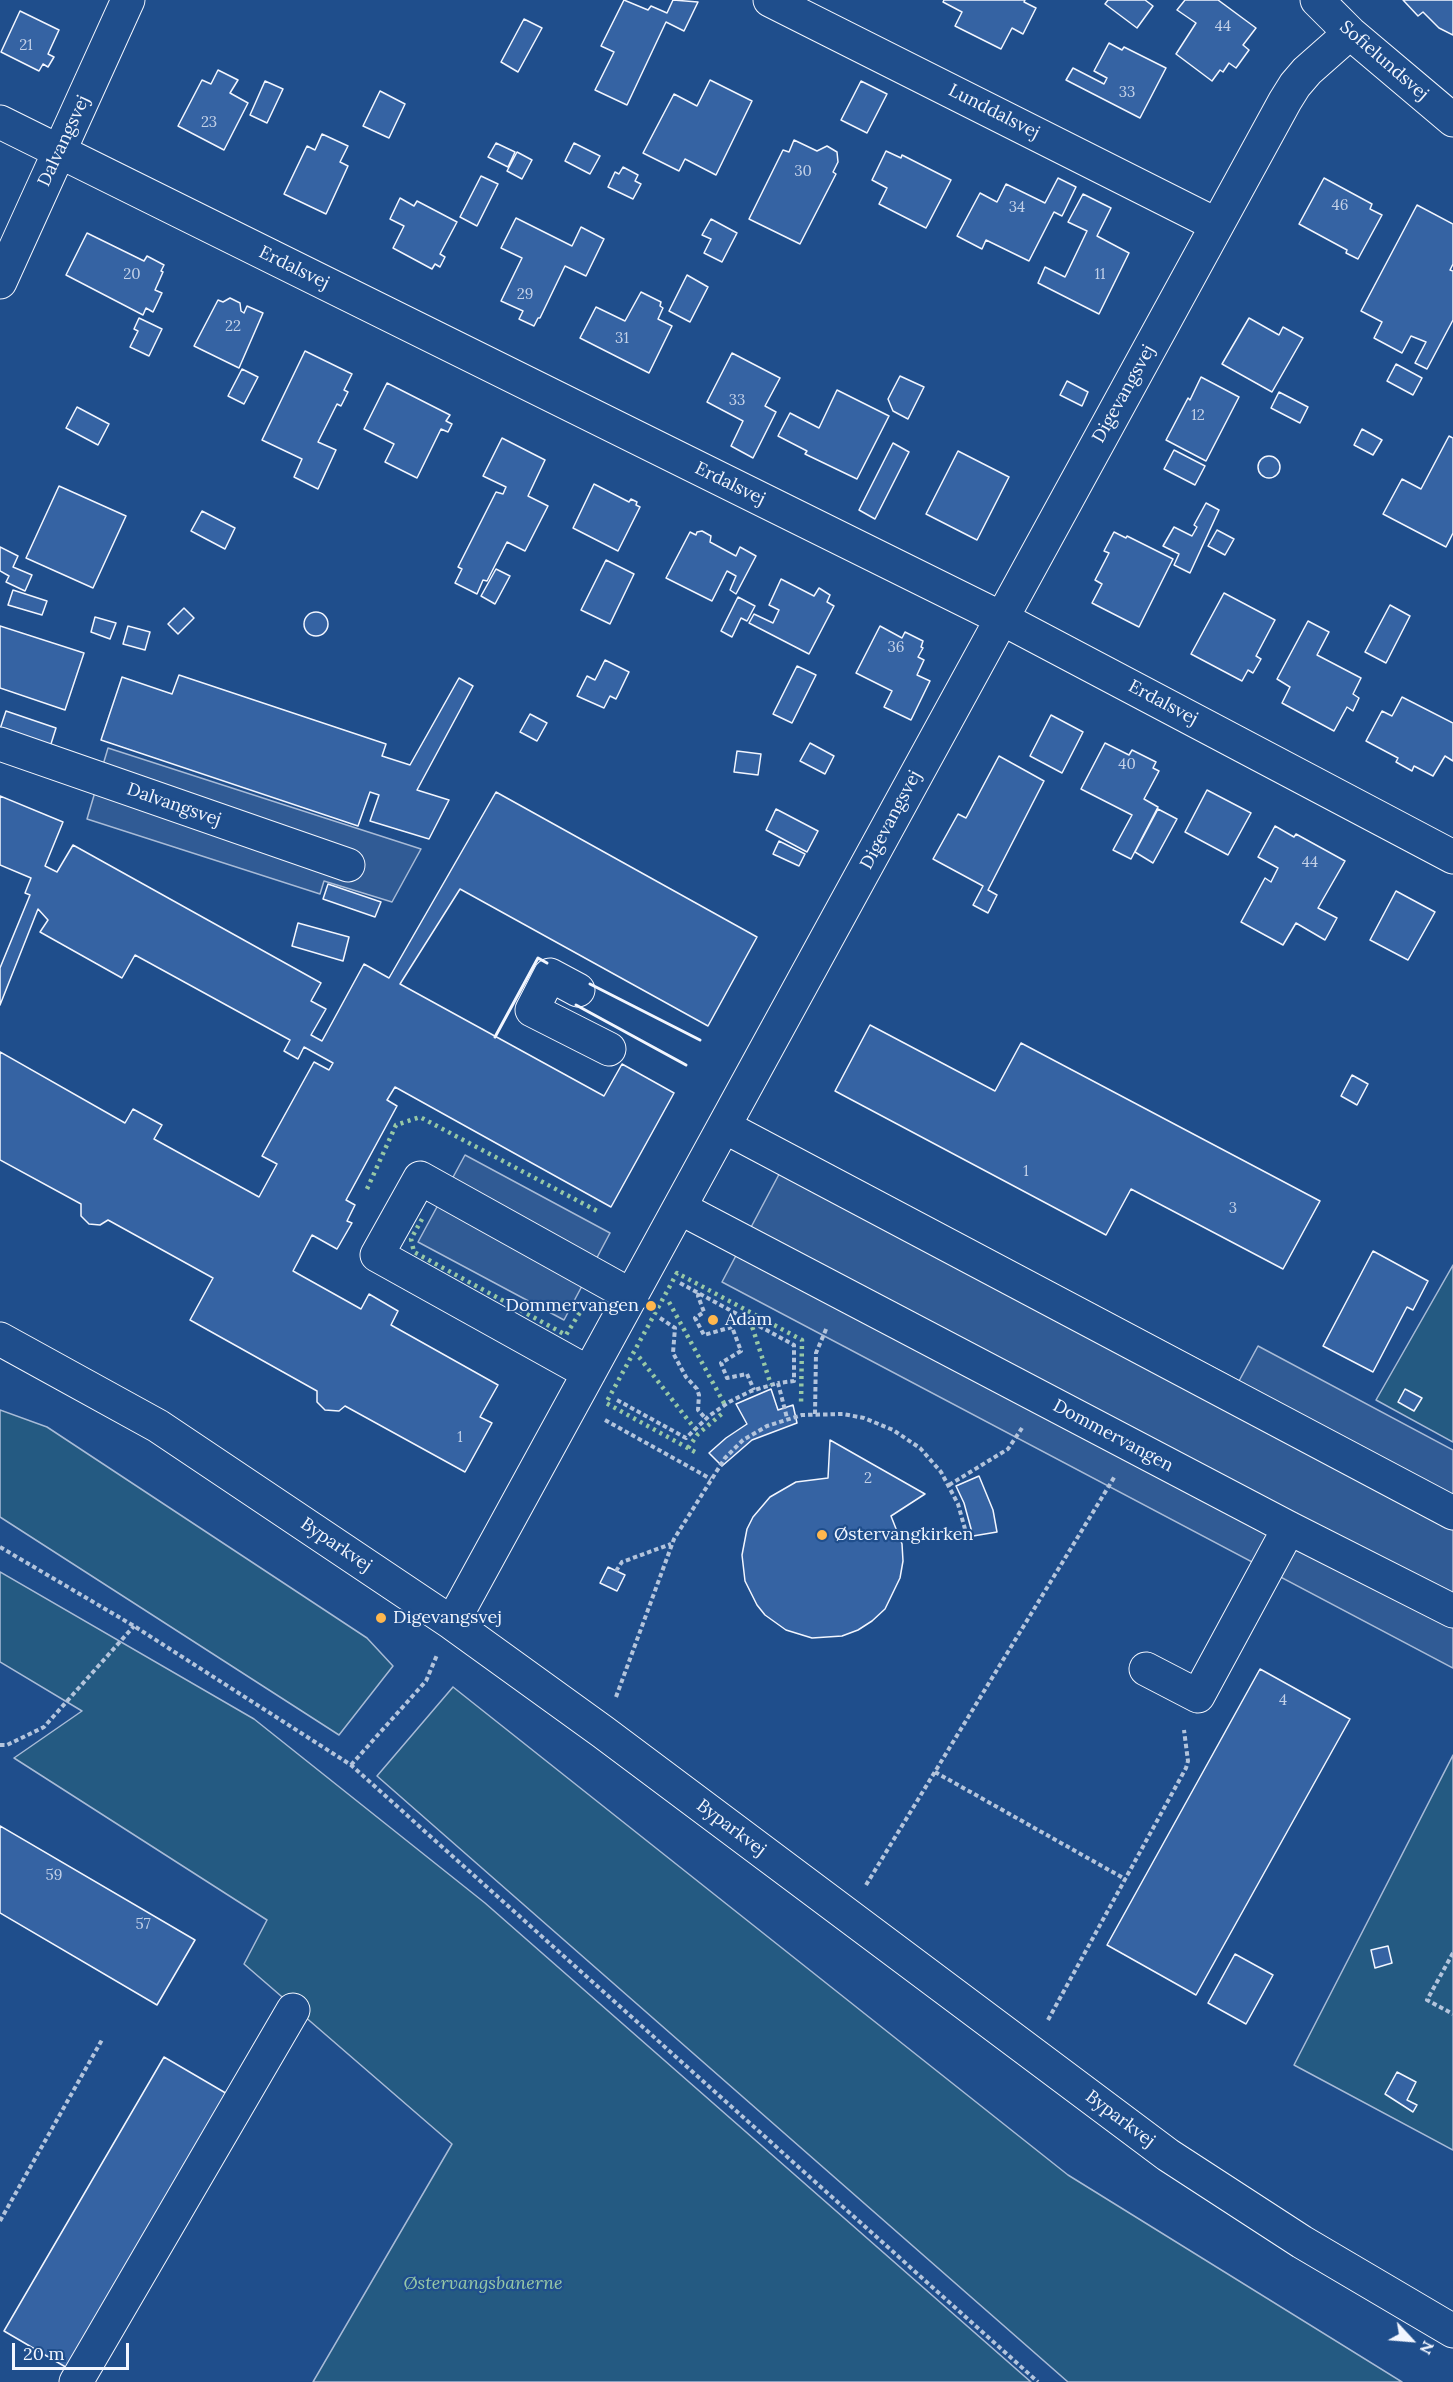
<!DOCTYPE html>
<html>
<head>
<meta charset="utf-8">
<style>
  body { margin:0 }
  #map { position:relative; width:1453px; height:2382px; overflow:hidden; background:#1f4e8c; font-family:Lora,serif }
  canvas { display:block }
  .north { position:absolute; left:1381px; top:2310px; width:60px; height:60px; -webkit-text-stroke:4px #1f4e8c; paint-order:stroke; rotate:116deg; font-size:16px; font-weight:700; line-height:24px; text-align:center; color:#f2f6ff }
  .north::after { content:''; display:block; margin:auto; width:21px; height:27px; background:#f2f6ff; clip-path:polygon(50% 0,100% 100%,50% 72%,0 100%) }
  .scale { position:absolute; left:12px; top:2343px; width:117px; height:27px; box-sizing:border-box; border:3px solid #f2f6ff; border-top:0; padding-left:8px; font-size:18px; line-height:21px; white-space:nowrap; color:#f2f6ff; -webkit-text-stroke:4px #1f4e8c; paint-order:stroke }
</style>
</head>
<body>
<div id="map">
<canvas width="1453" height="2382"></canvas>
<div class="north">N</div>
<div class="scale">20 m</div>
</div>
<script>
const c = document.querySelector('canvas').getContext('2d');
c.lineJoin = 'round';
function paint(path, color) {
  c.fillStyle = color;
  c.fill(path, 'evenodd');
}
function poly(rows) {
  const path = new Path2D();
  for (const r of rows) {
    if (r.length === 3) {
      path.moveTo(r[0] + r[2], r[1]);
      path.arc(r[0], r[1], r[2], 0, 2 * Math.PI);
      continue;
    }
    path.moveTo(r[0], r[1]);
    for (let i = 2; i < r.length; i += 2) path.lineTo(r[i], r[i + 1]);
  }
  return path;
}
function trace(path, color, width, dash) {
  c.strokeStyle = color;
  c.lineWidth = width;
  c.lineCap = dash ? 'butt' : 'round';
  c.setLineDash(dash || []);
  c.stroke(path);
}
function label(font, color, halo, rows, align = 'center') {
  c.font = font + ' Lora,serif';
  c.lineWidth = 4.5;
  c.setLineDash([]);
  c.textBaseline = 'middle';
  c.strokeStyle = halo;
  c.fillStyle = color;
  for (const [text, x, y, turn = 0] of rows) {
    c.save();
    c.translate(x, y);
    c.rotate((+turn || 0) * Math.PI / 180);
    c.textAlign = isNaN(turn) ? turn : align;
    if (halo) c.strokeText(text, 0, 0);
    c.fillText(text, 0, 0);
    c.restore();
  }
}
const green = poly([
  [1453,1265,1453,1442,1376,1400,1453,1265],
  [0,1410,47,1427,367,1638,393,1666,339,1735,0,1517,0,1410],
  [0,1572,254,1719,485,1903,1031,2382,313,2382,452,2144,244,1964,267,1920,14,1758,82,1711,0,1662,0,1572],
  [453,1687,1068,2175,1402,2382,1068,2382,377,1776,453,1687],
  [1453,1755,1453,2150,1294,2065,1453,1755]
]);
paint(green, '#245a82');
trace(green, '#a8bbd7', 1.5);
const parking = poly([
  [108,748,421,849,392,902,324,881,320,894,87,819,108,748],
  [794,1146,1239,1381,1258,1346,1453,1450,1453,1668,722,1282,794,1146],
  [465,1155,610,1233,564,1320,418,1242,465,1155]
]);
paint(parking, '#305b95');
trace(parking, '#a8bbd7', 1.5);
const building = poly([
  [624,0,648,10,651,6,667,13,673,0,698,2,684,31,666,22,627,105,595,90,614,52,601,46,624,0],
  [944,0,1025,0,1024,2,1036,8,1023,34,1012,28,1001,49,955,26,962,12,943,2,944,0],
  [1108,0,1145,0,1153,6,1137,28,1105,4,1108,0],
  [1185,0,1218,0,1256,28,1243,45,1249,50,1236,68,1229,63,1223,72,1220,70,1212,81,1176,54,1196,23,1177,10,1185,0],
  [1403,0,1453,0,1453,35,1439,28,1423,12,1418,16,1403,0],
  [20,11,59,30,48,54,54,57,48,67,43,64,39,71,1,52,20,11],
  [524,19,542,28,518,72,501,62,524,19],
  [1109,43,1122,50,1124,47,1166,68,1140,118,1066,80,1073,68,1104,84,1107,78,1094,71,1109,43],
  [218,70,238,80,230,93,248,103,224,150,178,126,202,80,211,84,218,70],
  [710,80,752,101,716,175,685,159,679,171,643,153,674,94,697,106,710,80],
  [265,81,283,89,267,123,250,115,265,81],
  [861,81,887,94,867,133,841,120,861,81],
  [380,91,405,104,389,138,363,126,380,91],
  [322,134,348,146,340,162,348,166,326,214,284,194,307,146,315,150,322,134],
  [794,140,817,151,827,146,837,152,838,162,833,172,836,174,800,244,749,219,783,150,789,152,794,140],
  [496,143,515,152,508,167,488,157,496,143],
  [574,143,600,156,590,174,565,161,574,143],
  [886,151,901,158,902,155,951,180,926,228,879,204,887,188,872,180,886,151],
  [517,152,532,160,522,179,507,171,517,152],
  [623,167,638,175,635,181,641,184,633,199,608,187,615,172,619,174,623,167],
  [481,176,498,184,477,226,460,217,481,176],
  [1058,178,1076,187,1062,216,1054,212,1029,261,986,240,982,249,957,236,980,193,997,202,1006,184,1045,203,1058,178],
  [1324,178,1372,204,1370,209,1382,215,1358,259,1346,253,1347,250,1299,224,1324,178],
  [1083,194,1111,208,1097,236,1129,253,1099,314,1038,283,1045,267,1065,277,1087,231,1068,222,1083,194],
  [400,198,414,206,417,201,457,222,440,254,445,257,440,267,435,264,432,269,393,248,404,226,390,219,400,198],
  [1417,205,1453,224,1453,264,1450,270,1453,271,1453,320,1427,369,1415,363,1426,342,1411,336,1402,353,1374,338,1382,322,1361,311,1417,205],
  [516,218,572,246,581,227,604,239,586,276,565,266,540,318,538,318,534,326,519,319,523,311,501,301,522,258,501,248,516,218],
  [711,219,737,233,722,262,704,253,711,239,702,235,711,219],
  [87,233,144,261,147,256,164,265,161,271,163,272,155,290,162,293,153,312,146,308,143,315,66,275,87,233],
  [687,275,708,287,690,322,669,311,687,275],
  [641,292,661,302,660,306,663,308,658,319,672,326,649,373,580,338,596,307,625,321,641,292],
  [230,298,240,303,241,311,244,313,247,306,263,313,239,368,194,346,218,300,223,302,230,298],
  [139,318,162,329,149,356,130,347,138,331,134,329,139,318],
  [1249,318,1279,335,1283,327,1303,338,1272,392,1222,364,1249,318],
  [305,351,352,374,344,390,348,392,341,406,337,404,318,442,336,450,318,489,294,477,302,459,262,440,305,351],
  [732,353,780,378,765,406,776,412,753,458,731,446,743,421,707,402,732,353],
  [1396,364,1422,378,1413,395,1387,381,1396,364],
  [242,369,258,377,244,404,228,396,242,369],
  [900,376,924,387,908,419,893,411,888,399,900,376],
  [1201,377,1239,397,1206,461,1166,440,1188,398,1190,400,1201,377],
  [1067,381,1088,392,1082,406,1060,395,1067,381],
  [387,383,450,415,446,421,452,424,448,432,441,429,417,478,385,462,394,444,364,429,387,383],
  [837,390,889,416,857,479,805,454,807,451,778,436,790,413,819,428,837,390],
  [1279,392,1308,407,1300,423,1271,408,1279,392],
  [77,407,109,424,98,445,66,428,77,407],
  [1362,429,1382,440,1373,455,1354,445,1362,429],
  [1449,436,1453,438,1453,533,1446,547,1383,514,1402,479,1421,489,1449,436],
  [502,438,545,460,528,496,548,506,525,551,507,542,487,581,483,580,477,594,455,583,462,569,458,567,496,492,503,494,506,487,483,476,502,438],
  [893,443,909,452,875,519,859,510,893,443],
  [1174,450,1205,466,1195,485,1164,469,1174,450],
  [958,451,1009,477,977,540,926,514,958,451],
  [1269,467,11],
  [594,484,629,502,631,499,637,502,636,505,640,507,618,551,573,528,594,484],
  [59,486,126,516,93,588,26,558,59,486],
  [1206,503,1219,510,1190,573,1174,565,1179,554,1163,546,1174,527,1192,536,1197,527,1194,525,1206,503],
  [202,511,235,528,225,549,191,531,202,511],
  [1217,530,1234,539,1225,555,1208,546,1217,530],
  [702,531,711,536,710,542,736,556,740,547,756,556,736,594,730,590,736,576,727,571,712,601,666,578,690,532,696,535,697,532,702,531],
  [1114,532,1126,538,1127,536,1173,559,1139,627,1092,603,1102,584,1095,580,1109,553,1104,551,1114,532],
  [0,547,18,556,13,567,32,575,25,591,6,582,9,576,0,571,0,547],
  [606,560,634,574,610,624,581,610,606,560],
  [496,569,510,576,495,604,481,596,496,569],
  [781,579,814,596,819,588,830,595,827,602,834,606,809,654,749,623,754,614,773,623,779,610,769,605,781,579],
  [13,590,47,601,42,615,8,605,13,590],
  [1224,593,1275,620,1256,656,1261,659,1253,673,1248,670,1242,681,1191,654,1224,593],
  [738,597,755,606,747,621,741,618,732,637,721,631,738,597],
  [1390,605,1410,616,1386,663,1365,652,1390,605],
  [184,608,194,618,178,634,168,624,184,608],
  [316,624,12],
  [95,617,116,623,110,639,91,632,95,617],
  [1308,621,1329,632,1317,655,1361,678,1353,694,1359,698,1353,711,1347,707,1334,731,1282,703,1290,687,1277,679,1308,621],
  [0,626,84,653,65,710,0,688,0,626],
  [128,626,150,632,145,650,123,644,128,626],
  [880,626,902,638,905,632,923,641,921,647,923,648,918,657,924,660,917,675,930,681,911,720,884,707,892,691,856,673,880,626],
  [605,660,629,672,616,699,610,696,604,708,577,696,587,676,595,680,605,660],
  [797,666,816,675,792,723,773,714,797,666],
  [179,675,386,744,382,756,410,765,459,678,473,686,417,790,449,800,429,839,370,821,379,795,370,792,358,826,101,740,122,677,172,694,179,675],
  [1402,697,1453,723,1453,761,1445,756,1433,776,1414,766,1412,771,1396,762,1398,758,1366,741,1382,711,1392,716,1402,697],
  [6,711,56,728,50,747,0,729,6,711],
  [530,714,547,723,537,741,520,732,530,714],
  [1051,715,1083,732,1062,773,1030,756,1051,715],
  [810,743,834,756,825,774,800,761,810,743],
  [1105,743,1129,755,1132,750,1156,762,1153,768,1159,771,1144,799,1158,807,1131,859,1113,850,1132,815,1081,789,1105,743],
  [737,751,761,754,758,775,734,772,737,751],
  [999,756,1044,781,988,890,997,895,988,913,973,905,983,886,933,859,958,814,966,818,999,756],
  [1207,790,1251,813,1228,855,1185,832,1207,790],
  [496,792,757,937,708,1026,460,889,400,984,604,1096,622,1064,674,1093,611,1207,395,1087,387,1100,397,1106,346,1200,355,1205,347,1221,352,1223,337,1249,312,1235,293,1271,361,1309,369,1294,398,1311,391,1325,498,1385,480,1417,492,1423,465,1472,345,1406,339,1411,325,1410,317,1402,317,1391,190,1320,213,1278,108,1220,100,1225,89,1224,81,1216,81,1204,0,1160,0,1052,125,1123,133,1109,162,1125,154,1139,259,1197,277,1164,262,1156,314,1062,329,1070,333,1063,304,1047,298,1059,284,1051,290,1040,135,955,122,978,40,932,48,920,38,909,0,1005,0,968,30,895,25,893,31,878,0,865,0,796,63,822,45,866,57,872,73,845,321,983,311,1001,326,1009,311,1035,322,1041,364,964,389,978,496,792],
  [776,809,818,831,807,852,766,830,776,809],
  [1158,809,1177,819,1153,863,1135,852,1158,809],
  [1275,826,1294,837,1296,834,1345,861,1318,908,1337,918,1325,940,1296,923,1283,945,1241,922,1265,878,1271,882,1278,868,1258,857,1275,826],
  [779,841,805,854,799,866,773,854,779,841],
  [328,884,381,902,375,917,323,899,328,884],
  [1396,891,1435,912,1408,960,1370,940,1396,891],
  [298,923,349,937,343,961,292,946,298,923],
  [870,1025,995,1091,1021,1043,1320,1201,1283,1269,1131,1189,1106,1235,835,1091,870,1025],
  [1352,1075,1368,1084,1357,1105,1341,1096,1352,1075],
  [1373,1251,1428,1281,1413,1310,1407,1307,1373,1372,1323,1346,1373,1251],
  [771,1389,778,1410,793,1405,797,1423,752,1440,722,1466,709,1453,726,1438,747,1424,736,1404,771,1389],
  [1405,1389,1422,1398,1414,1411,1398,1402,1405,1389],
  [830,1440,925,1494,891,1516,902,1544,903,1561,900,1578,885,1609,872,1621,858,1630,842,1636,812,1638,786,1630,765,1615,757,1605,745,1581,742,1555,747,1529,753,1517,770,1497,796,1482,828,1478,830,1440],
  [979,1476,993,1510,997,1532,973,1536,964,1503,956,1486,979,1476],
  [608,1567,625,1575,617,1591,600,1583,608,1567],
  [1260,1669,1350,1719,1196,1995,1107,1945,1260,1669],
  [0,1826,195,1940,157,2005,0,1913,0,1826],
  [1388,1946,1392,1963,1375,1968,1371,1950,1388,1946],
  [1235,1954,1273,1975,1246,2024,1208,2003,1235,1954],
  [164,2057,229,2095,69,2369,4,2331,164,2057],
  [1397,2072,1416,2082,1407,2100,1417,2105,1413,2112,1385,2094,1397,2072]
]);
paint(building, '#3563a3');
trace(building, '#f2f6ff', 1.5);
const minor = poly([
  [770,0,1217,225],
  [1317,0,1350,33,1453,120],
  [0,122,1001,618,1453,857],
  [0,282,128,0],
  [0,744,348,865],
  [578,990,550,975,532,1010,609,1049],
  [725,1127,1453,1513],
  [680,1208,1289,1528,1453,1611],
  [0,1339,158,1426,452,1623,603,1732,1168,2155,1302,2242,1453,2331],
  [589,1373,377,1255,420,1178,632,1296],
  [452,1623,1285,101,1295,85,1307,71,1350,33],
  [1146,1669,1198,1696,1289,1528],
  [76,2382,293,2010]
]);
trace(minor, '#f2f6ff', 35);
trace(poly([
  [680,1283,794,1345,794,1381,778,1383],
  [699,1293,698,1296,704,1312,695,1318,704,1335,732,1327,741,1351,721,1363,727,1378,747,1374,754,1390],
  [660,1318,675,1328,673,1353,686,1377,697,1389,699,1395,698,1410,706,1419],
  [617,1400,686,1438,709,1416,729,1402,751,1391,778,1383,787,1418],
  [815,1414,816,1353,827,1327],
  [605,1420,711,1479],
  [949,1485,1008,1449,1022,1428],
  [0,1547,134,1626,351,1765,1038,2382],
  [616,1571,622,1562,671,1544],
  [616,1697,674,1539,725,1458,743,1440,767,1426,802,1415,843,1414,864,1418,893,1430,920,1448,941,1472,958,1504,965,1529],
  [0,1745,7,1745,44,1727,134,1626],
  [351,1765,426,1681,437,1655],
  [935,1772,1125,1879],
  [866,1885,1115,1476],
  [1453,1953,1427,2000,1453,2014],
  [1048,2020,1186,1768,1188,1761,1184,1730],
  [0,2221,103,2038]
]), '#b3c4dc', 4, [4.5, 3]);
trace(minor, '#1f4e8c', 33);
trace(poly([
  [367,1189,396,1125,420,1117,599,1212],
  [422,1219,411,1239,414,1252,566,1335,585,1304],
  [669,1302,725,1405],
  [750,1320,771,1385],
  [639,1357,695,1429],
  [688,1448,698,1434,724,1412],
  [695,1452,606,1403,677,1273,802,1340,801,1405]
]), '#97c8a6', 4.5, [3, 4.5]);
trace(poly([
  [590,984,700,1040],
  [576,1005,686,1065],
  [495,1037,538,958,547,963]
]), '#f2f6ff', 3);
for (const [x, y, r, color] of [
  [651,1306,6,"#ffb74d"],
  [713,1320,6,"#ffb74d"],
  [822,1535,6,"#ffb74d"],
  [381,1618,6,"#ffb74d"]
]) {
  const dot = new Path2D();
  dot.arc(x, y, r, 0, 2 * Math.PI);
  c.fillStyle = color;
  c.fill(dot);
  trace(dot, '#1f4e8c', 2);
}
label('15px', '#c3d1e8', null, [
  ["44",1223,27],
  ["21",26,46],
  ["33",1127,93],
  ["23",209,123],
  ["30",803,172],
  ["46",1340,206],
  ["34",1017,208],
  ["20",132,275],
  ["11",1100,275],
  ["29",525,295],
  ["22",233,327],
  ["31",622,339],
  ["33",737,401],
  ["12",1198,416],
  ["36",896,648],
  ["40",1127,765],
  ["44",1310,863],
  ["1",1026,1172],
  ["3",1233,1209],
  ["1",460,1438],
  ["2",868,1479],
  ["4",1283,1701],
  ["59",54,1876],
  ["57",143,1925]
]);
label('18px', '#f2f6ff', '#1f4e8c', [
  ["Sofielundsvej",1384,61,41],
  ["Lunddalsvej",994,112,27],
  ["Dalvangsvej",64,141,-65],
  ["Erdalsvej",294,268,26],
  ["Digevangsvej",1124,394,-61],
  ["Erdalsvej",730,484,26],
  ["Erdalsvej",1163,703,28],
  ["Dalvangsvej",174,805,19],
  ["Digevangsvej",891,820,-62],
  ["Dommervangen",1113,1436,28],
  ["Byparkvej",336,1545,34],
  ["Byparkvej",731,1828,37],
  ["Byparkvej",1120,2119,37]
]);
label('18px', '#f2f6ff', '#1f4e8c', [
  ["Dommervangen",639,1306,"right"],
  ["Adam",725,1320],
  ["Østervangkirken",834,1535],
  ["Digevangsvej",393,1618]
], 'left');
label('italic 18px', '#97c8a6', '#1f4e8c', [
  ["Østervangsbanerne",483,2284]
]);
</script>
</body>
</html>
